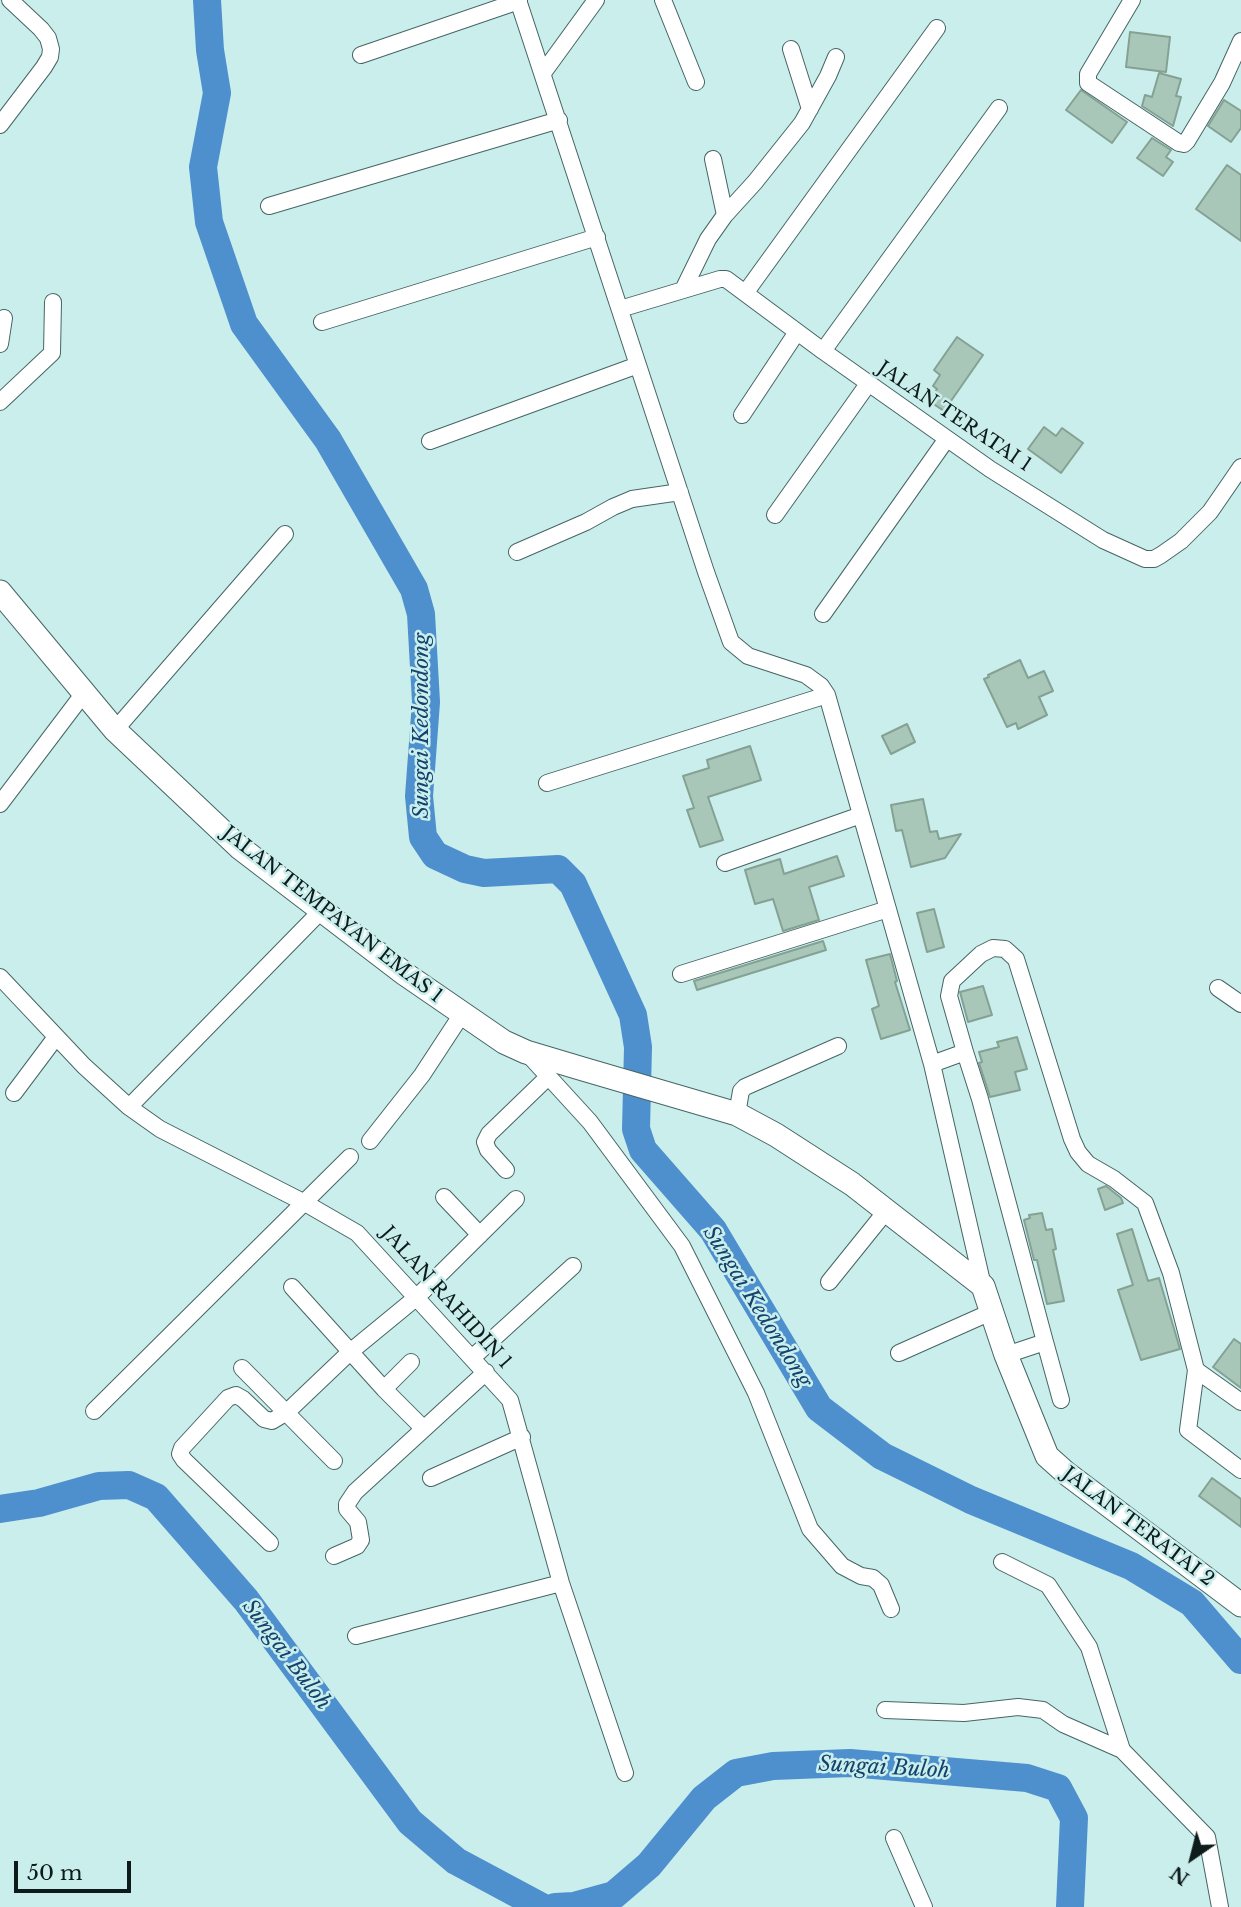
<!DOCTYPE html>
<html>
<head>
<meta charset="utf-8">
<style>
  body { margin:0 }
  #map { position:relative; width:1241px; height:1907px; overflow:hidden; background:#caeeec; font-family:"Libre Baskerville",serif }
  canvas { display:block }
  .north { position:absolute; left:1157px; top:1823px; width:70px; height:70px; -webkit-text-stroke:5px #caeeec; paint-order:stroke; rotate:215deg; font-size:19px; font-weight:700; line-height:28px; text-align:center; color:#0e1b1b }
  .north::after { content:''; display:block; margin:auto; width:24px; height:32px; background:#0e1b1b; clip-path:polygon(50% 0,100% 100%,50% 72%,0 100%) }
  .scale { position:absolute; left:14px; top:1861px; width:117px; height:32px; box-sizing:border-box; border:4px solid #0e1b1b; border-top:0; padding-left:9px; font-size:21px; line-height:24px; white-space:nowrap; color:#0e1b1b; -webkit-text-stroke:5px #caeeec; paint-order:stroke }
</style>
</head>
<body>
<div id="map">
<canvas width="1241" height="1907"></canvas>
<div class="north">N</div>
<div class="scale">50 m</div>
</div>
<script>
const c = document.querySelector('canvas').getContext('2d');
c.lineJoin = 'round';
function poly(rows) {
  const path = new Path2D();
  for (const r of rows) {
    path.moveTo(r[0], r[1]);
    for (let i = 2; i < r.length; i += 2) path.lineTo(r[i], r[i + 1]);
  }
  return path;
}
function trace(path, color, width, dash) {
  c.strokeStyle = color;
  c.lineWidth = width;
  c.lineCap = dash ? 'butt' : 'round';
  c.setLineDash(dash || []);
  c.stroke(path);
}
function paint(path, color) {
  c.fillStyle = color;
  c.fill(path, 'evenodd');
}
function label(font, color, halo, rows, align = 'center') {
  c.font = font + ' "Libre Baskerville",serif';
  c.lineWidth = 5;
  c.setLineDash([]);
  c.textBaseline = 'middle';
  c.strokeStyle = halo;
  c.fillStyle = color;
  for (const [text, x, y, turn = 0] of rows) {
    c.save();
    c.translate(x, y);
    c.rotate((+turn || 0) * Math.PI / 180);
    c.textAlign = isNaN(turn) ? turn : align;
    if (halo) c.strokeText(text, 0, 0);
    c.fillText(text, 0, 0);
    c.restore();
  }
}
trace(poly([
  [207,0,210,50,217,93,203,167,209,222,244,324,328,440,414,589,421,614,426,702,419,796,423,837,435,855,465,869,484,873,558,869,573,884,633,1015,638,1047,636,1129,643,1150,713,1230,819,1408,882,1456,971,1500,1131,1566,1192,1603,1241,1660],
  [0,1509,39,1503,99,1486,129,1485,156,1497,246,1600,410,1822,456,1861,542,1907],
  [555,1907,574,1906,614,1895,649,1865,704,1798,736,1773,773,1766,850,1763,1027,1778,1058,1788,1074,1818,1070,1907]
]), '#4e8fce', 28);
const building = poly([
  [1130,32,1170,37,1166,72,1126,67,1130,32],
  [1159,73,1181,79,1176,96,1181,97,1173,126,1142,106,1145,95,1152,97,1159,73],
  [1081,90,1127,122,1112,143,1066,110,1081,90],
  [1224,100,1241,111,1241,128,1231,142,1208,126,1224,100],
  [1152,138,1171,150,1166,157,1173,162,1163,176,1137,158,1152,138],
  [1227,165,1241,175,1241,241,1196,209,1227,165],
  [957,337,983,355,944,411,929,401,937,389,933,386,940,375,934,370,957,337],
  [1044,427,1056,436,1062,428,1083,443,1061,473,1028,449,1044,427],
  [1020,660,1028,678,1044,671,1053,691,1039,697,1047,715,1018,729,1016,723,1007,727,984,679,989,677,988,675,1020,660],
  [907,724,915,742,891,754,882,736,907,724],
  [750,746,761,780,708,797,723,840,700,847,687,810,694,808,683,776,709,768,707,760,750,746],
  [923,799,930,832,937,831,939,839,961,834,945,858,911,867,902,830,896,831,891,805,923,799],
  [837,856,844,876,809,887,819,920,783,931,773,899,755,904,745,870,780,859,784,874,837,856],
  [934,909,944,947,927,952,917,913,934,909],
  [823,941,826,950,697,990,694,981,823,941],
  [890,954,897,981,895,982,910,1030,881,1039,872,1009,879,1006,866,960,890,954],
  [983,986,992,1015,968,1022,960,992,983,986],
  [1017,1037,1027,1069,1015,1072,1020,1090,990,1097,979,1063,982,1062,979,1052,999,1047,997,1042,1017,1037],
  [1106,1186,1121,1198,1123,1203,1105,1210,1098,1189,1106,1186],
  [1042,1213,1046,1230,1052,1229,1056,1249,1053,1250,1064,1301,1047,1304,1037,1260,1034,1260,1024,1220,1030,1218,1029,1215,1042,1213],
  [1132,1229,1148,1281,1159,1278,1180,1349,1141,1360,1118,1290,1133,1285,1117,1234,1132,1229],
  [1234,1339,1241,1344,1241,1388,1213,1367,1234,1339],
  [1212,1478,1241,1499,1241,1527,1199,1496,1212,1478]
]);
paint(building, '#a9c7b9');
trace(building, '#84a193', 2);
const street = poly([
  [518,0,706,572,731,642,748,656,806,675,821,686,827,695,932,1064,983,1286],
  [663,0,696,82],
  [1132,0,1088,74,1088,83,1179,143,1184,144,1187,141,1222,83,1241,41],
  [791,49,810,109],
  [361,55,519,1],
  [543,73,596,0],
  [0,125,44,67,50,57,51,49,48,38,41,29,10,0],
  [713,159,725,215],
  [269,206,559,120],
  [683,290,708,239,725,215,755,182,802,123,828,76,836,57],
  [746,292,937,28],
  [620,309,720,279,726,279,823,351,990,469,1103,540,1145,559,1154,559,1161,555,1181,541,1210,512,1241,467],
  [322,322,597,237],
  [0,344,4,318],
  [823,351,999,108],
  [0,402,52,353,53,302],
  [742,415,797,332],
  [430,441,638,365],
  [775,515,868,384],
  [517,552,586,522,613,507,632,499,680,492],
  [823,614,946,440],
  [115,730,285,534],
  [547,783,827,695],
  [0,804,84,693],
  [725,863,861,815],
  [681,974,888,909],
  [0,977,84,1066,129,1107,160,1129,305,1203,357,1233,510,1400,561,1583,625,1773],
  [1218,988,1241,1004],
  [526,1052,590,1122,682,1246,756,1393,810,1529,842,1566,861,1576,873,1578,881,1585,891,1609],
  [965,1052,980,1099,1045,1342,1006,1355],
  [932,1064,965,1052,949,996,952,981,981,954,993,948,1005,949,1016,959,1072,1139,1078,1152,1088,1164,1114,1179,1145,1203,1171,1273,1196,1370,1188,1430,1241,1470],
  [14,1093,56,1037],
  [129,1107,321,911],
  [737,1114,741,1091,745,1087,838,1046],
  [370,1141,422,1075,462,1014],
  [506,1170,488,1150,485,1142,489,1134,548,1077],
  [444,1197,480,1235],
  [829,1282,887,1210],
  [292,1287,384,1389,423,1428],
  [1045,1342,1061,1400],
  [899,1353,991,1312],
  [472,1358,573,1266],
  [242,1368,334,1461],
  [1196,1370,1241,1402],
  [384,1389,411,1362],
  [94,1411,350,1157],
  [431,1478,522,1437],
  [270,1543,184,1460,180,1454,182,1448,228,1398,236,1395,243,1399,264,1419,272,1421,287,1412,350,1352,417,1297,516,1199],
  [334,1556,357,1546,361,1540,358,1522,347,1509,347,1504,355,1492,486,1372],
  [1002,1562,1048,1585,1089,1647,1122,1750,1207,1837,1220,1907],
  [356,1636,561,1583],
  [885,1710,964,1713,1018,1707,1043,1710,1063,1724,1122,1750],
  [894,1838,924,1907]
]);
const secondary = poly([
  [0,592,115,730,239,847,405,974,504,1042,526,1052,583,1069,737,1114,776,1135,852,1184,983,1286,1006,1355,1047,1456,1066,1473,1241,1605]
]);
trace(street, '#456564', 18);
trace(secondary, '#456564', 25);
trace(street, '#fff', 16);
trace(secondary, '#fff', 23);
label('19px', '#0e1b1b', '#caeeec', [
  ["JALAN TERATAI 1",954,417,34],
  ["JALAN TEMPAYAN EMAS 1",332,915,38],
  ["JALAN RAHIDIN 1",446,1298,48],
  ["JALAN TERATAI 2",1138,1527,37]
]);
label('italic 21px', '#13436d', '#caeeec', [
  ["Sungai Kedondong",422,726,-90],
  ["Sungai Kedondong",757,1307,58],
  ["Sungai Buloh",286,1655,53],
  ["Sungai Buloh",884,1768,3]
]);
</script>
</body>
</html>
